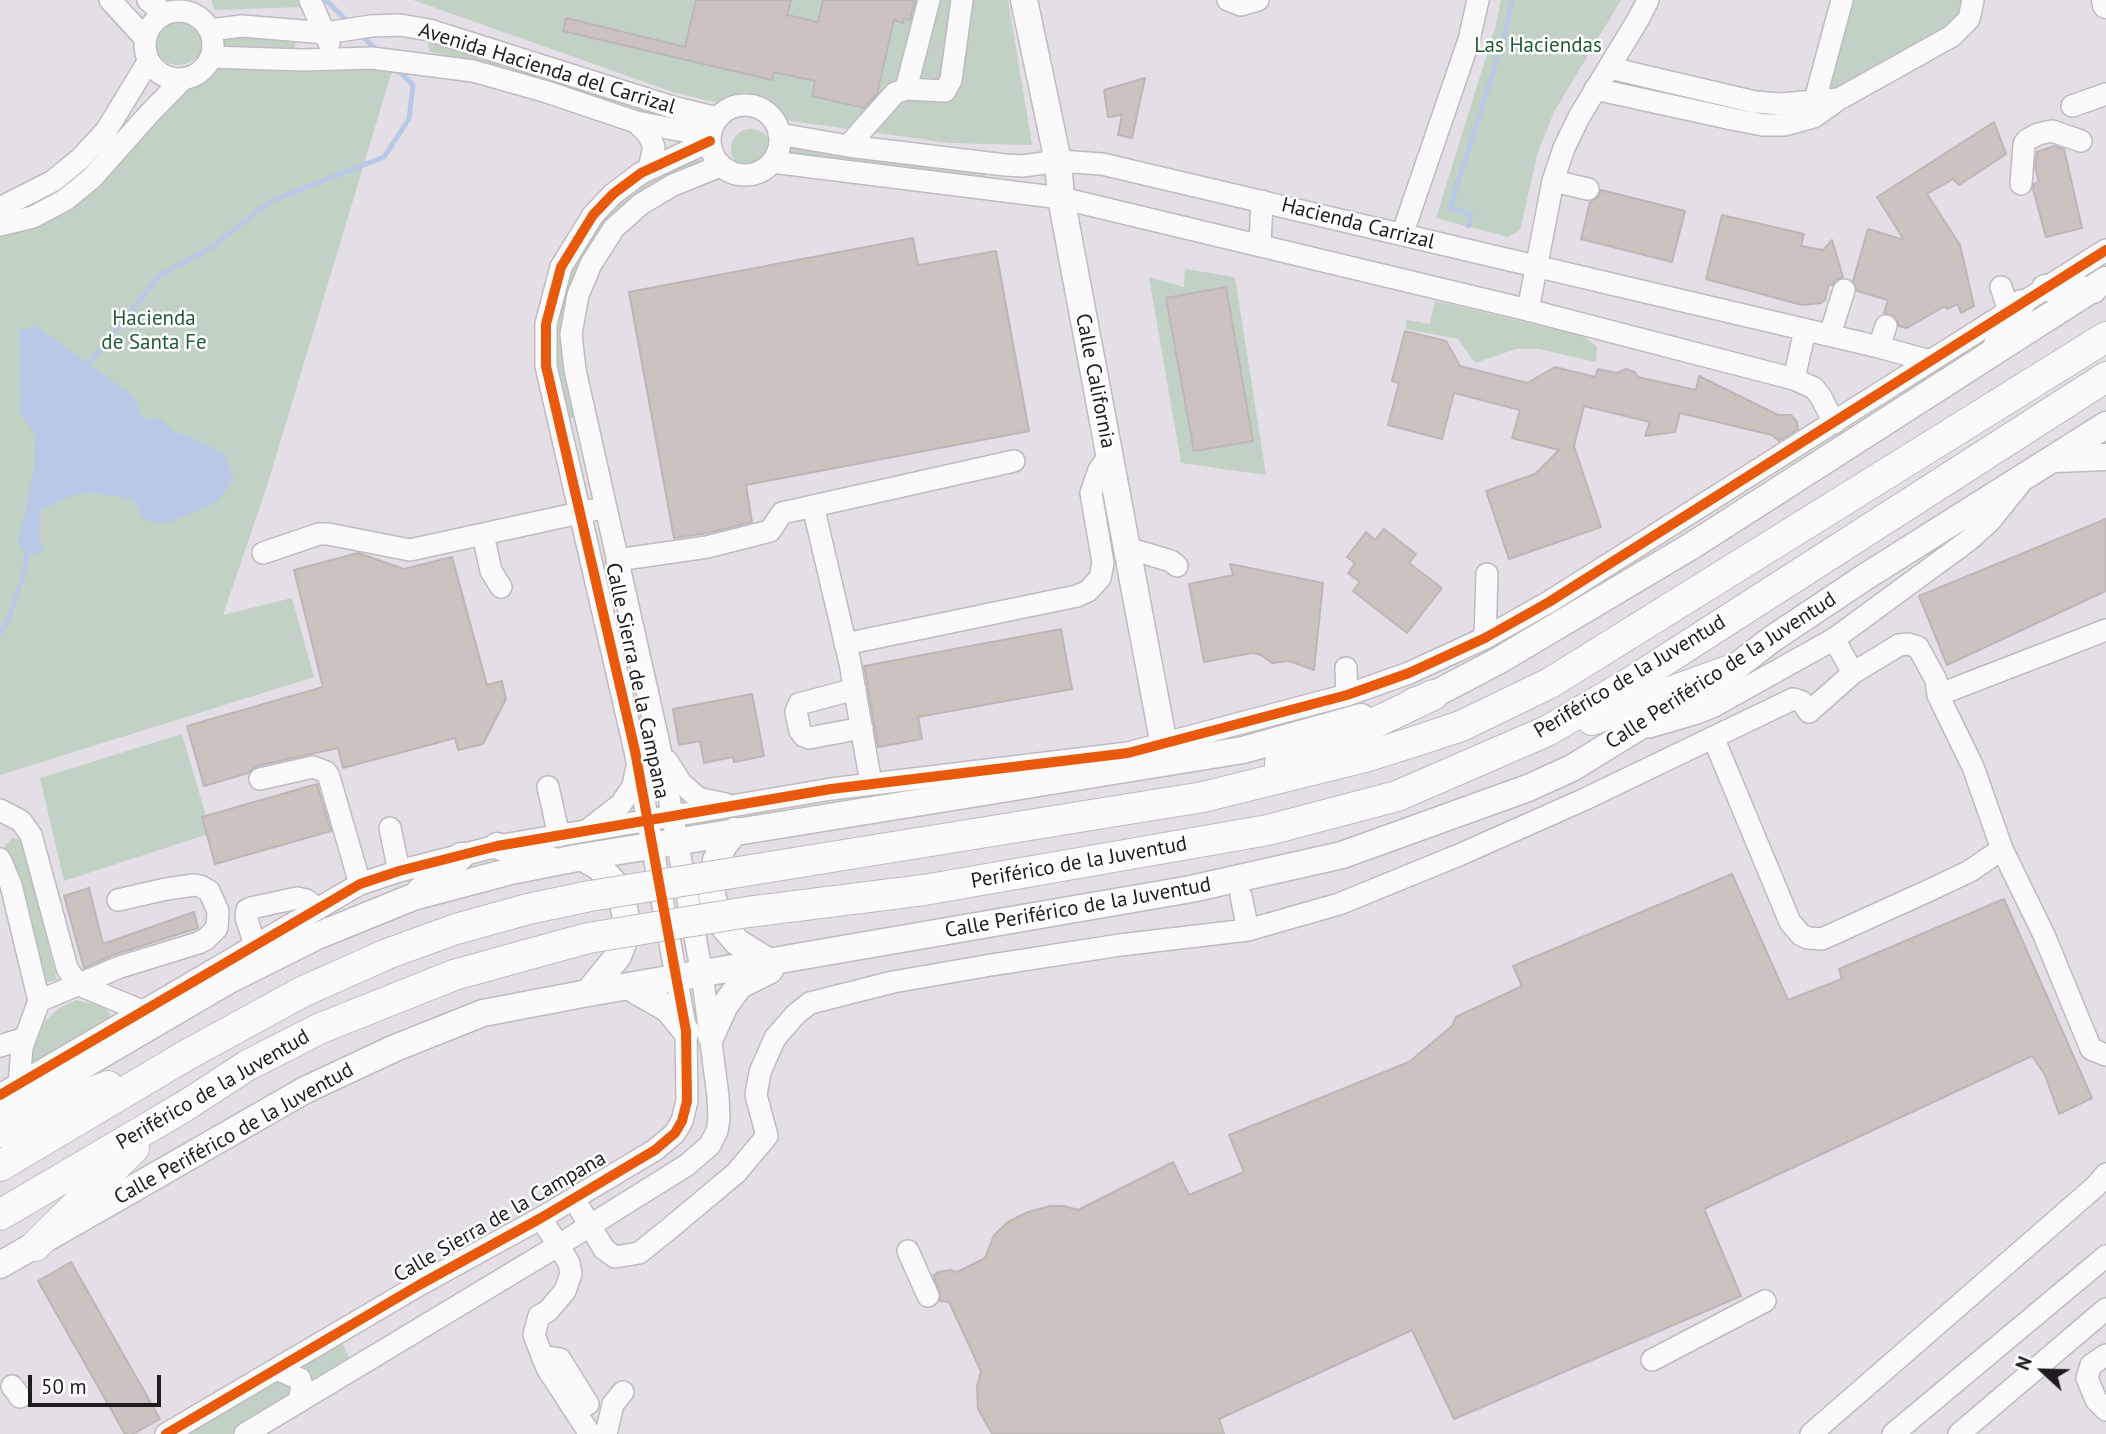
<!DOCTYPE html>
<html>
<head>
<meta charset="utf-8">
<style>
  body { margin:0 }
  #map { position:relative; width:2106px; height:1434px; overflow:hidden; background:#e4dee6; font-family:"PT Sans",sans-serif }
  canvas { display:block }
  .north { position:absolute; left:2008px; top:1336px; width:70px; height:70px; -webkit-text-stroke:5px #fff; paint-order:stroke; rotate:292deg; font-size:19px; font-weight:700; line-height:28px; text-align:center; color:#1f1b21 }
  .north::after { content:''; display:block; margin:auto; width:24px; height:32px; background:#1f1b21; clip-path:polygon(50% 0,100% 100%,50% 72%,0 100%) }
  .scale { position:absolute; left:28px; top:1375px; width:133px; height:32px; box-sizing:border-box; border:4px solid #1f1b21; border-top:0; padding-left:9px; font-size:21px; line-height:24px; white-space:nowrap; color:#1f1b21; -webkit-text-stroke:5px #fff; paint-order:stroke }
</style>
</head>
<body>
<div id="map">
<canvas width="2106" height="1434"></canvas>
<div class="north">N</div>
<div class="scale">50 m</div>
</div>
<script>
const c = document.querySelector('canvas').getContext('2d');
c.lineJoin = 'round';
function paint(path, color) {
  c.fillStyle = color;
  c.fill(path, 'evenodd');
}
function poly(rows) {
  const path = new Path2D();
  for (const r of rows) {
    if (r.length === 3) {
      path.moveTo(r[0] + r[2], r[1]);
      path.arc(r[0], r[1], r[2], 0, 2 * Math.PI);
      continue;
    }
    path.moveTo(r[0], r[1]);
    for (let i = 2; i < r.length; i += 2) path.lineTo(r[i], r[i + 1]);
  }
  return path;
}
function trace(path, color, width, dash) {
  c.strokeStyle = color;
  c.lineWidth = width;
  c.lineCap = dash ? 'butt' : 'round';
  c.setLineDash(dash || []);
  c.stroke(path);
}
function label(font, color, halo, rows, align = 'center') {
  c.font = font + ' "PT Sans",sans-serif';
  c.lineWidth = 5;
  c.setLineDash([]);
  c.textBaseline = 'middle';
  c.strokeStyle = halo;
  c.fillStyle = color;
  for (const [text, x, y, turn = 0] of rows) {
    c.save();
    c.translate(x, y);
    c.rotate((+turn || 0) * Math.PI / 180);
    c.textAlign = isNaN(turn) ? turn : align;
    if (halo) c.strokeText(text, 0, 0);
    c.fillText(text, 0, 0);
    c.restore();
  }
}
paint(poly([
  [211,0,301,0,305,7,215,10],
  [413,0,1008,0,1032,145,950,143,791,121,673,92],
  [1501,0,1621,0,1554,112,1538,152,1520,230,1508,237,1436,218,1496,25],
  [1854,0,1962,0,1963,3,1956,27,1822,101],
  [178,39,26],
  [294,32,295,48,219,48,220,35],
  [431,35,700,119,696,130,504,67,430,52,428,46],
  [397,54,267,486,223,615,292,598,314,677,0,775,0,227,34,220,207,65],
  [751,149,20],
  [782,144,985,171,986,179,780,159],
  [693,158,700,160,701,166,594,241,564,355,574,417,564,421,557,383,553,327,561,287,601,218,645,180],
  [1185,269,1235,277,1266,475,1181,463,1149,277,1184,287],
  [1435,301,1584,336,1597,347,1596,362,1539,349,1516,349,1475,363,1458,339,1406,329,1406,320,1430,324],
  [182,734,211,833,64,881,40,778],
  [12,838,22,840,57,980,47,982,41,973,4,846],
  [76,1000,105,1007,114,1021,33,1064,33,1050,36,1035,45,1021,58,1009],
  [342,1343,352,1364,309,1387,298,1367],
  [282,1377,293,1386,296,1395,232,1434,183,1434]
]), '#c1d1c4');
paint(poly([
  [36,326,134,396,143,419,159,418,175,432,192,438,224,453,234,479,218,501,166,524,144,520,133,499,94,493,73,495,41,510,39,537,44,553,27,554,17,541,24,519,34,468,35,435,20,413,19,331]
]), '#b9c8e7');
trace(poly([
  [326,0,348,22],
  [360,34,379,52],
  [1468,226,1471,214,1450,208,1504,38,1512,0],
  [87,367,159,276,213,246,271,201,384,157,409,119,413,85,396,68],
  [0,632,8,620,25,571,27,550]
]), '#b9c8e7', 5);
const building = poly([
  [696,0,791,0,787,15,818,22,823,0,915,0,910,20,904,18,903,23,894,20,877,94,864,108,812,96,815,81,774,72,772,80,563,31,566,18,685,47,696,0],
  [1145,78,1132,138,1118,135,1122,115,1108,117,1104,90,1145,78],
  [1994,122,2006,154,1959,185,1953,179,1927,194,1960,245,1974,306,1961,313,1958,304,1947,309,1945,306,1907,328,1899,326,1895,317,1884,313,1888,300,1857,291,1853,281,1868,229,1904,240,1877,197,1994,122],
  [2054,146,2064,149,2082,228,2046,237,2033,189,2034,184,2039,182,2035,168,2037,152,2054,146],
  [1601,190,1685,211,1672,262,1581,239,1590,202,1598,197,1601,190],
  [1722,215,1804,234,1801,246,1823,250,1832,240,1843,277,1836,280,1832,285,1829,284,1825,300,1821,303,1802,305,1706,279,1722,215],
  [913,238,918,265,996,251,1029,431,746,485,752,522,708,533,674,538,629,292,913,238],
  [1226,287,1253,441,1194,451,1166,298,1226,287],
  [1405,331,1446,341,1460,366,1527,383,1555,367,1595,377,1598,369,1617,373,1626,369,1635,372,1638,377,1696,390,1699,376,1778,415,1791,415,1797,422,1798,429,1779,441,1772,435,1680,413,1675,432,1645,436,1650,422,1584,406,1574,446,1601,527,1509,559,1486,491,1535,474,1559,450,1512,438,1520,410,1454,393,1442,439,1388,425,1399,383,1392,381,1405,331],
  [2106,519,2106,591,1947,665,1919,596,2106,519],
  [1384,529,1416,554,1409,563,1442,588,1407,633,1353,591,1360,582,1348,573,1355,563,1347,557,1366,532,1375,540,1384,529],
  [358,553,404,569,452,557,487,685,502,681,506,699,483,744,458,750,455,738,343,768,338,748,257,766,248,773,204,786,187,726,323,687,294,570,358,553],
  [1230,564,1323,583,1314,670,1289,661,1272,663,1261,655,1252,653,1204,662,1189,584,1233,575,1230,564],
  [1061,629,1072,689,918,717,922,739,878,747,864,666,1061,629],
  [752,694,764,756,734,762,733,757,704,763,700,741,679,745,673,709,752,694],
  [317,784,331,831,215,864,202,817,317,784],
  [1732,874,1788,1000,1842,979,1839,969,2004,899,2092,1098,2059,1114,2045,1075,2032,1056,1704,1209,1741,1296,1454,1419,1412,1330,1219,1419,1224,1434,992,1434,978,1409,977,1387,981,1371,949,1302,940,1301,940,1291,933,1276,938,1272,950,1270,957,1272,985,1258,994,1235,1008,1222,1028,1212,1050,1206,1064,1206,1078,1210,1173,1162,1189,1195,1244,1172,1229,1135,1409,1062,1452,1026,1456,1017,1522,986,1513,966,1732,874],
  [89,888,103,944,194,912,198,928,116,954,84,968,64,896,89,888],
  [71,1262,160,1419,133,1434,125,1434,38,1281,71,1262]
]);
paint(building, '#ccc2c0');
trace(building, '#bcb6b7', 2);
const minor = poly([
  [110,0,145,38],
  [148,0,164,13],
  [310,0,329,43],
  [1228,0,1241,5,1258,0],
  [179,45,34],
  [210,30,242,26,326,33,371,26,400,25,429,30,672,107,717,118],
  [211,57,302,60,372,58,473,71,547,92,636,122,710,136],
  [1610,68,1755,102,1781,104,1839,99],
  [906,89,929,0],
  [1595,89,1732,119,1763,125,1785,125,1814,117,1839,99,1952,36,1969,19,1973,0],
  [745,140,35],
  [2072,106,2106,94],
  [1814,113,1815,100,1842,0],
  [636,122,648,134,654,147,649,168],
  [779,134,848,146,1005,165,1023,166,1058,161,1102,164,1879,347,1930,361],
  [848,146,895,93,906,89,945,91,951,80,962,0],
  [772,162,1061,198,1528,310,1794,379,1814,388,1821,397,1834,423],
  [1553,181,1588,189],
  [2021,184,2024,144,2027,140,2038,134,2052,131,2081,141],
  [0,208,53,181,80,159,106,131,148,62],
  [0,225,33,217,65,200,92,178,148,115,182,80],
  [1402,235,1469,40,1478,0],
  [1260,245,1262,201],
  [2001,287,2009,311],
  [1528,310,1553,181,1564,148,1579,117,1639,18,1648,0],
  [1830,335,1844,290],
  [1879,347,1886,326],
  [1794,379,1805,330],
  [813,506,850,663,871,783],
  [483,534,491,571,501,587],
  [1127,548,1171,561,1177,566],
  [263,553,319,534,328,534,410,550,593,510],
  [617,560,707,547,770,531,782,513,1014,461],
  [1485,638,1487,574],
  [845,644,1077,596,1088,591,1100,578,1103,563,1091,493,1099,470,1109,456],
  [1346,668,1347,695],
  [1853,673,1899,645,1908,644,1918,647,1936,680,1938,695,1973,767,2002,849,2044,935,2091,1049,2106,1055],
  [855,689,799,704,796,712,800,731,804,736,809,738,862,728],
  [1938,695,2106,630],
  [1649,727,1697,713,1714,706,1834,639,1969,540,1990,521,2019,485],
  [1713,737,1790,922,1801,935,1808,938,1822,939,1930,890,1970,871,2002,849],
  [667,761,681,783,698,798,725,804],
  [260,779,313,767,326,772,329,777,360,884],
  [548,787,559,836],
  [0,810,21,821,31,835,67,968,77,984,142,1011],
  [390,828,399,871],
  [590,828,621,804,633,786,637,767],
  [0,859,11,885,39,1001,22,1047,19,1084],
  [1241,896,1248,930],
  [255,945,246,917,247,910,251,908,297,898,306,900,318,909],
  [39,1001,120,967,198,943,206,939,217,928,218,911,209,891,200,886,194,885,166,889,118,900],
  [0,1046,25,1038],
  [0,1095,360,884,399,871,497,846,831,789,1128,753,1347,695,1409,673,1485,638,1549,602,2106,250],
  [574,1199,604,1249,615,1257,639,1253,669,1229,736,1173,767,1136,756,1095,760,1072,775,1038,796,1014,810,1003,893,982,991,965,1120,945,1248,930,1339,904,1459,855,1583,800,1793,699,1802,702,1809,712,1853,673,1834,639],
  [541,1218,569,1263,571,1274,565,1291,548,1311,539,1316,534,1335,547,1368,590,1434],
  [908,1251,928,1296],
  [2106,1355,2091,1365,2087,1378,2096,1400,2106,1410],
  [542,1356,560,1359,588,1404],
  [1652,1360,1765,1301],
  [277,1369,300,1379,302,1385,299,1402],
  [12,1386,20,1397],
  [166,1434,419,1285,541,1218,655,1150,675,1133,682,1121,687,1101,686,1031,635,751,546,366,546,324,561,267,593,215,613,194,641,173,710,141],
  [245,1434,559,1245,687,1165,710,1145,717,1131,719,1119,718,1096,702,974,659,744,575,370,571,334,578,295,591,264,614,228,641,204,673,185,720,166],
  [606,1434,613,1404,623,1392],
  [1811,1434,2096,1186,2106,1174],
  [1893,1434,2106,1256],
  [1959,1434,2106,1309]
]);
const major = poly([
  [1024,0,1058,161,1061,198,1167,761],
  [2105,0,2106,5],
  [2045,288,2093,290],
  [1996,347,2022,303],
  [2055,459,2106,457],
  [1414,701,1433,695,1498,661,1693,545,2106,280],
  [735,831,724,845,716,860,712,878,712,896,717,913,725,928,737,942,769,962],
  [497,846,551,860],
  [582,857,599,867,613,882,622,899,626,918,625,938,618,956,588,993],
  [420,891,461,856],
  [628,986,668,1009,686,1031],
  [711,1036,725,1005,740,985,770,970],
  [0,1114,229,980,317,936,413,897,511,871,582,857,1243,750,1361,717],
  [0,1265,305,1090,395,1048,483,1013,588,993,1191,889,1342,855,1528,788,1572,768,1733,669,1772,639,1865,577,2106,425]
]);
const highway = poly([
  [1592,720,1733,669],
  [1280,763,1368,726,1433,695],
  [1397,796,1547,731,1628,684,2106,377],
  [1203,797,1365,757,1413,742,1461,726,1550,683,2106,337],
  [0,1132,53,1106,108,1086],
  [0,1166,185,1056],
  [0,1215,185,1106],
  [35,1246,134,1148]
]);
trace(minor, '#bfbac0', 24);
trace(major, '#bfbac0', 29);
trace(highway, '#bfbac0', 32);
trace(minor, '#fbfafb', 21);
trace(major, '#fbfafb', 26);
trace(highway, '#fbfafb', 30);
const highwayBridge = poly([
  [185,1056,302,992,387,954,456,929,528,909,590,896,1203,797],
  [185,1106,248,1065,321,1028,454,975,588,938,748,912,924,890,1268,830,1397,796]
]);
trace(highwayBridge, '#bfbac0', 32, []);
trace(highwayBridge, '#fbfafb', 30);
trace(poly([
  [0,1095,360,884,399,871,497,846,831,789,1128,753,1347,695,1409,673,1485,638,1549,602,2106,250],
  [166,1434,419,1285,541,1218,655,1150,675,1133,682,1121,687,1101,686,1031,635,751,546,366,546,324,561,267,593,215,613,194,641,173,710,141]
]), '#e8590c', 10);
label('21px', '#225c31', '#fff', [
  ["Las Haciendas",1538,46],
  ["Hacienda",154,319],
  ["de Santa Fe",154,343]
]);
label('21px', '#1f1b21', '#fff', [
  ["Avenida Hacienda del Carrizal",547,69,17],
  ["Hacienda Carrizal",1358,224,14],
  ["Calle California",1095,381,79],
  ["Calle Periférico de la Juventud",1721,671,-33],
  ["Periférico de la Juventud",1630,677,-31],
  ["Calle Sierra de la Campana",637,681,78],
  ["Periférico de la Juventud",1079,863,-10],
  ["Calle Periférico de la Juventud",1078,908,-10],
  ["Periférico de la Juventud",213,1090,-30],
  ["Calle Periférico de la Juventud",234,1134,-29],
  ["Calle Sierra de la Campana",500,1217,-30]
]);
</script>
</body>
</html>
